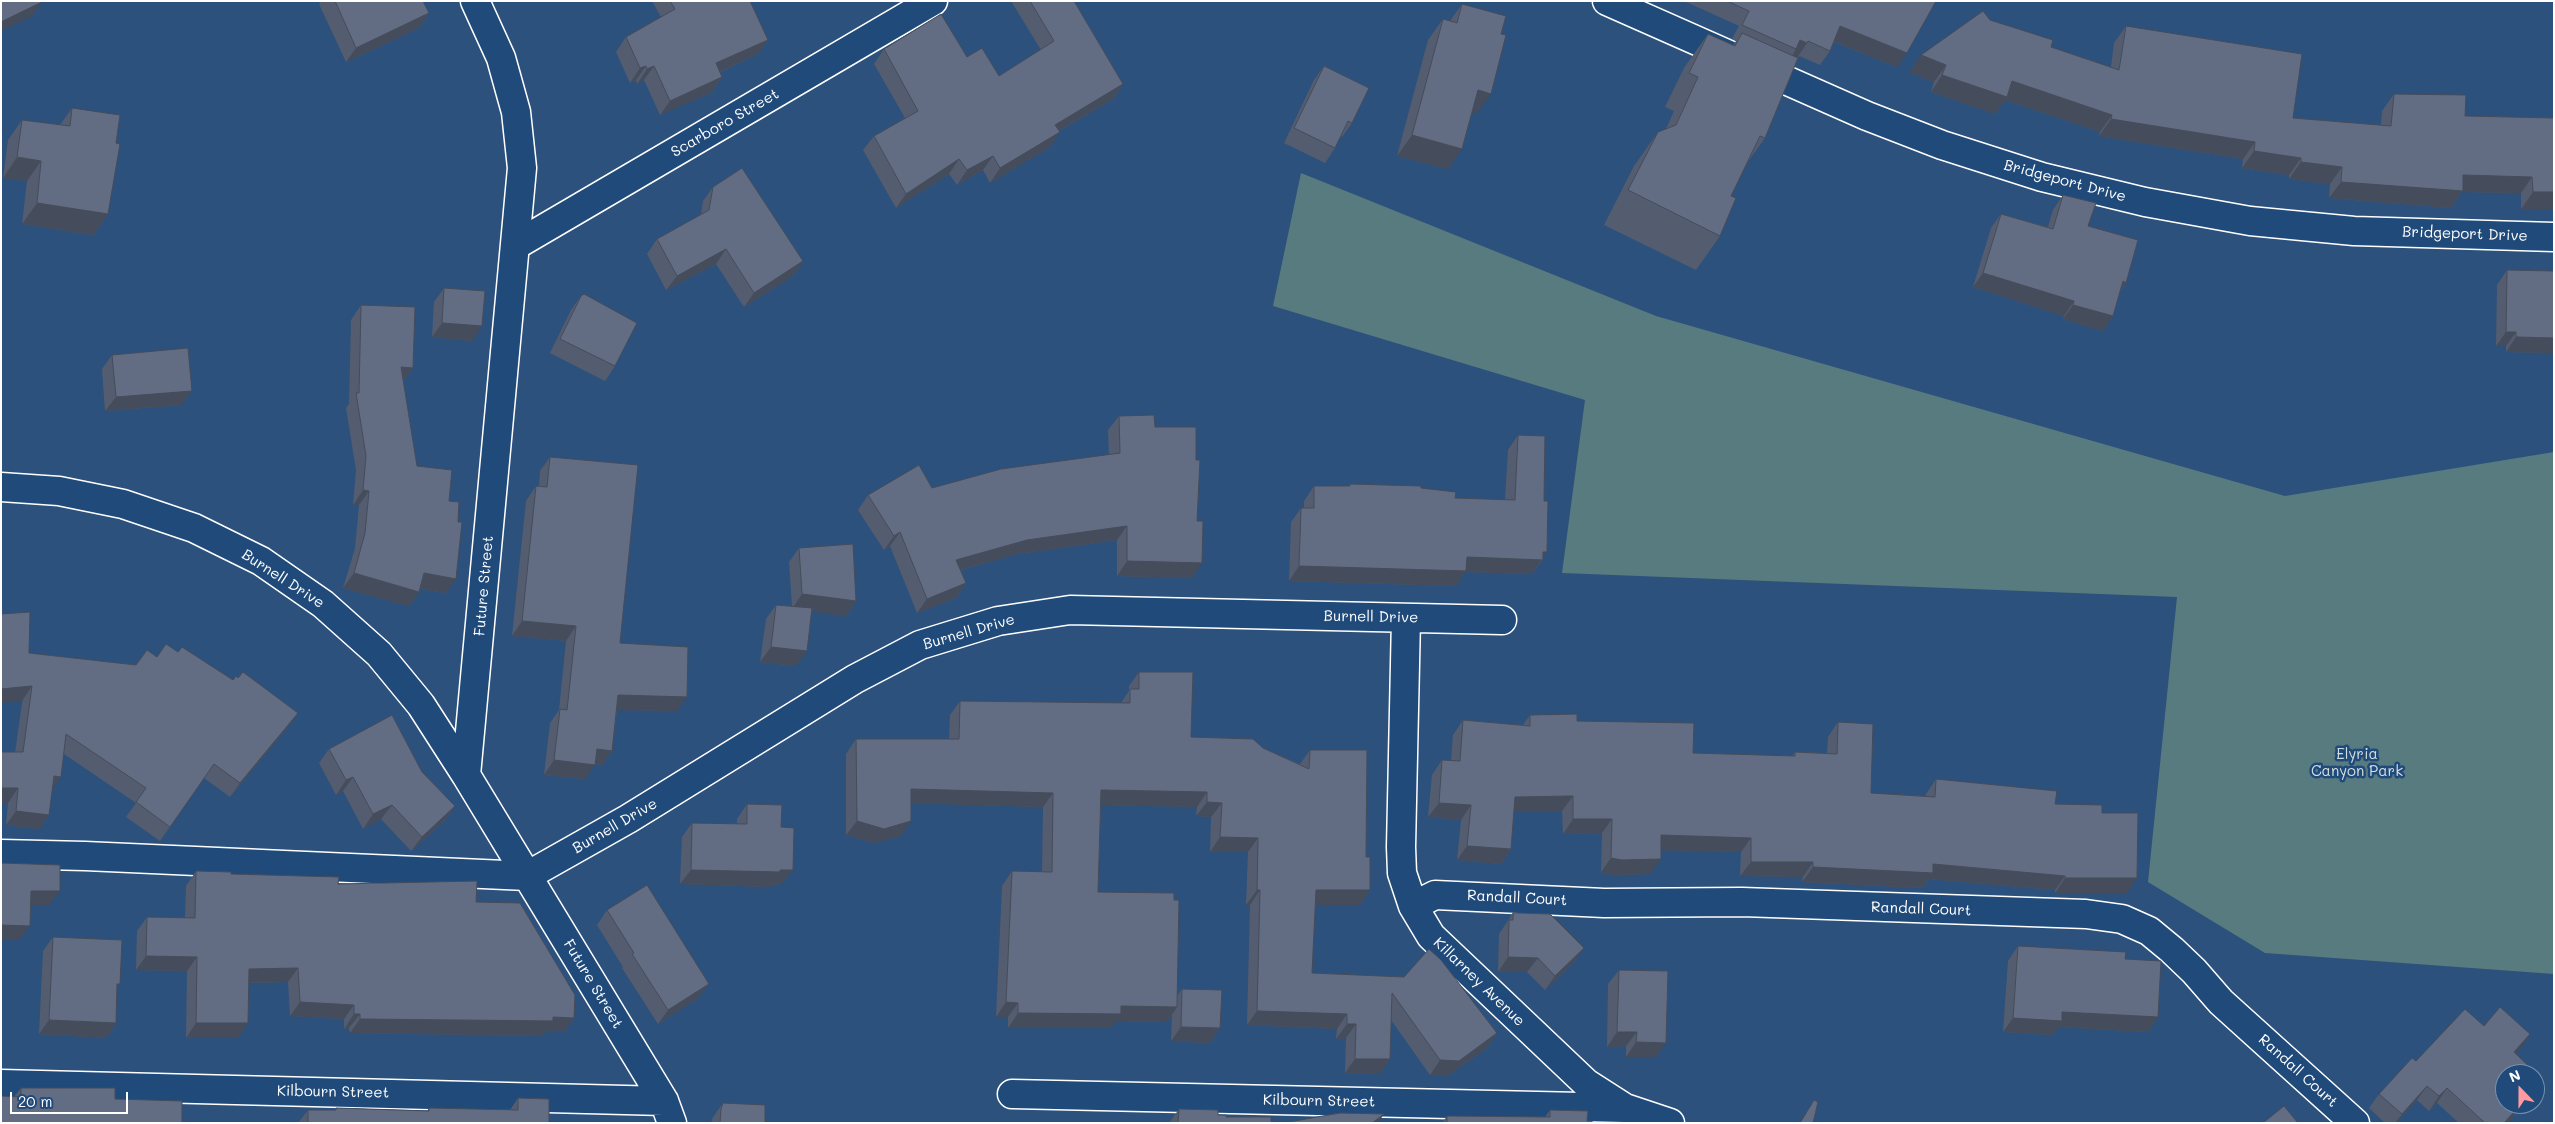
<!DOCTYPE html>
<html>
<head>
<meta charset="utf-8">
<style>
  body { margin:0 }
  #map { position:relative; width:2555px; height:1124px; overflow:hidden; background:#2c517c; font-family:Mali,sans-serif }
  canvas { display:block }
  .frame { position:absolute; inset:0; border:2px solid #fff; pointer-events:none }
  .north { position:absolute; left:2495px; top:1064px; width:50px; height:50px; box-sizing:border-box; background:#1f4a7a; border:1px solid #7992af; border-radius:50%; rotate:338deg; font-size:14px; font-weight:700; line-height:20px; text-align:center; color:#fff }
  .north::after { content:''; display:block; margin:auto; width:18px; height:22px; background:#ff9aa2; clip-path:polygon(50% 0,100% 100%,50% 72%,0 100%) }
  .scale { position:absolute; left:10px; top:1092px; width:118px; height:22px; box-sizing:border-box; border:2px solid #fff; border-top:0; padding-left:6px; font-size:15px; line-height:18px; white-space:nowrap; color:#fff; -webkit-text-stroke:4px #1f4a7a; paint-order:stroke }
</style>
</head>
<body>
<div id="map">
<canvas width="2555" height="1124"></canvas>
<div class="frame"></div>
<div class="north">N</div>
<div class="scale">20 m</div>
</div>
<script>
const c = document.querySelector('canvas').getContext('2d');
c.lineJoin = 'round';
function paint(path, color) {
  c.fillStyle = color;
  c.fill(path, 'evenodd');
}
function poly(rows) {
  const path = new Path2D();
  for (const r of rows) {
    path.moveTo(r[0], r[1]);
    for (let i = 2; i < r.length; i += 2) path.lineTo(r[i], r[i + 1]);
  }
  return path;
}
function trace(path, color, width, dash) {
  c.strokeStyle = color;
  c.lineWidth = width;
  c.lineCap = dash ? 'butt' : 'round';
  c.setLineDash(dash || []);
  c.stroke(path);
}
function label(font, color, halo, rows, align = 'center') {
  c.font = font + ' Mali,sans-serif';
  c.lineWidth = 5;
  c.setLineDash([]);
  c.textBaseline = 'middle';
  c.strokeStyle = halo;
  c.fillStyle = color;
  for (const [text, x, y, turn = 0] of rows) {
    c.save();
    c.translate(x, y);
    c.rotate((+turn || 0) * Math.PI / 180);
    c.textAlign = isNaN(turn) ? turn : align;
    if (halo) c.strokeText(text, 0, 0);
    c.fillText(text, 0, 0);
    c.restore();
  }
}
paint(poly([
  [1301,173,1656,316,2285,496,2554,452,2554,974,2265,953,2148,882,2177,597,1562,573,1585,400,1273,306]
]), '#587b7f');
const minor = poly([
  [475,1,501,58,516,112,522,168,466,775,664,1101,672,1123],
  [1607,1,1867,116,1942,145,2042,177,2145,202,2250,221,2354,231,2554,237],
  [516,245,933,1],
  [1,487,59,491,123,504,194,528,261,561,323,604,379,654,421,705,466,775],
  [1406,618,1401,847,1402,873,1413,906,1431,936,1586,1083,1625,1108,1670,1123],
  [1,854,85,856,527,876],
  [527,876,628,819,855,679,920,645,998,621,1070,610,1502,620],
  [1413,906,1435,895,1604,903,1742,902,2086,914,2122,919,2149,931,2172,950,2194,971,2221,1002,2355,1123],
  [1,1084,664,1101],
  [1012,1094,1625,1108]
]);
trace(minor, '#fff', 31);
trace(minor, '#1f4a7a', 28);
paint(poly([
  [321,1,423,1,429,13,419,28,346,62,319,4],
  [652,1,750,1,768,40,758,54,720,72,722,77,712,92,660,115,644,80,637,84,636,80,630,83,616,52,626,37,661,17],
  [1011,1,1074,1,1123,84,1113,99,1059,131,1050,147,990,183,983,170,957,185,949,174,896,208,863,150,874,136,905,118,874,64,884,49,999,76,1041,50],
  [1684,1,1936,1,1897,67,1834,42,1830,51,1820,65,1799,56,1765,138,1747,163,1731,196,1720,236,1696,270,1604,225,1634,166,1658,132,1666,129,1674,111,1665,107,1684,68,1708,34,1733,45,1736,41,1732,39,1739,26],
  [1462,4,1476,114,1472,113,1448,169,1397,156,1428,40,1443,19,1450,21],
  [1990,20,2051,47,2111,67,2114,43,2126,26,2293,118,2381,125,2382,111,2394,94,2465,116,2554,118,2554,209,2521,209,2521,193,2462,192,2451,208,2329,198,2330,184,2289,179,2289,175,2242,168,2243,159,2099,136,2100,132,2005,100,1995,114,1931,92,1934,82,1909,72],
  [1324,66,1352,123,1342,137,1341,136,1335,148,1325,163,1284,143,1314,80],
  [72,108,116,143,108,214,93,235,22,224,27,181,3,178,8,140,22,120,60,125],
  [713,187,803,261,793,276,744,307,716,264,666,290,647,254,657,239,701,215,703,201],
  [2063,195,2088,226,2126,283,2120,292,2113,316,2103,331,2063,319,2064,316,1973,287,1991,228,2001,214,2048,227,2053,210],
  [2507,270,2554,353,2506,352,2506,346,2496,346,2497,285],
  [444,288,472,341,432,337,434,302],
  [581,296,615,366,605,381,550,353,571,310],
  [361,305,413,368,403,382,417,466,449,501,446,593,420,589,419,592,409,606,343,588,355,548,359,505,353,505,356,470,346,408,349,404,351,320],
  [112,355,181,405,105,411,102,369],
  [1119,416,1155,427,1192,578,1117,576,1117,540,1017,554,961,570,966,583,956,598,917,613,890,546,884,550,858,510,868,495,932,488,1109,455,1108,430],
  [1518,435,1543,559,1532,574,1465,572,1456,586,1289,581,1291,522,1301,508,1304,508,1304,501,1314,486,1348,486,1350,484,1421,488,1455,498,1505,500,1508,450],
  [550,457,620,643,677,711,617,710,612,751,602,765,595,764,585,779,544,775,550,723,559,710,566,641,512,636,526,501,536,486,539,486,540,471],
  [799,548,856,601,846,616,811,611,796,666,760,662,766,619,776,605,792,606,789,562],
  [178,652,232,680,238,678,298,713,288,727,230,797,204,778,160,841,126,817,136,803,64,754,52,790,49,815,39,829,6,825,8,803,29,653,136,665,157,657],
  [1139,672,1191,737,1263,748,1300,764,1310,750,1366,857,1370,890,1360,905,1315,905,1312,973,1404,977,1497,1033,1487,1048,1449,1075,1430,1075,1391,1020,1390,1059,1380,1074,1345,1073,1346,1038,1336,1039,1337,1029,1247,1025,1250,905,1246,905,1248,852,1210,852,1211,817,1196,816,1197,807,1101,805,1098,892,1177,996,1182,989,1220,1028,1210,1043,1171,1041,1172,1015,1167,1022,1116,1021,1111,1028,1008,1028,1008,1017,996,1017,1002,886,1012,871,1042,872,1043,807,911,803,901,836,874,843,846,835,846,754,856,739,949,739,950,715,960,701,1121,703,1129,691,1129,686],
  [1530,715,1577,721,1693,753,1792,756,1795,752,1827,753,1828,737,1838,722,1871,793,1925,796,1926,794,1936,779,2055,804,2102,813,2127,893,2055,893,2055,890,1929,879,1922,888,1802,882,1803,877,1740,876,1741,852,1661,850,1650,874,1612,875,1601,872,1602,833,1563,834,1562,811,1514,811,1511,849,1501,864,1457,860,1461,820,1428,817,1432,775,1442,760,1451,761,1453,735,1463,720,1523,725],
  [329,749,422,772,455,806,445,820,411,851,381,819,363,829,343,791,336,795,319,763],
  [747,804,781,827,782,884,771,885,770,887,680,884,682,837,692,823,737,824,737,819],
  [196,871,338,884,476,902,574,1018,564,1032,545,1032,543,1036,350,1033,349,1028,344,1029,344,1019,290,1016,288,982,249,983,248,1023,238,1038,186,1038,187,971,136,970,137,931,147,917,185,918,186,886],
  [607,910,698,998,658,1024,622,968,623,967,597,925],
  [1513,913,1584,948,1574,962,1545,990,1527,972,1498,972,1499,934],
  [53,937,116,1023,106,1038,39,1034,43,951],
  [2018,946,2125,959,2158,1017,2148,1032,2058,1027,2052,1035,2003,1032,2008,961],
  [1619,970,1656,1057,1626,1057,1626,1046,1607,1047,1608,984],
  [2484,1026,2530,1034,2515,1054,2505,1104,2524,1104,2507,1123,2459,1123,2437,1103,2429,1111,2417,1100,2396,1123,2385,1123,2369,1108,2379,1094,2416,1061],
  [21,1088,115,1099,14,1097],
  [518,1098,549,1122,592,1123,298,1123,308,1110,335,1110,336,1108,427,1111,429,1108,510,1110],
  [723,1103,765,1123,711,1123,713,1117],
  [1179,1109,1218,1115,1226,1117,1271,1123,1169,1123],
  [1550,1110,1592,1123,1442,1123,1447,1116,1545,1117]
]), '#545d70');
paint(poly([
  [42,2,32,16,1,31,1,22],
  [429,13,419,28,346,62,356,48],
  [1840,26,1907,53,1897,67,1830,40],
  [768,40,758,54,706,78,716,63],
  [1800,40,1807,43,1797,58,1792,56,1796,49],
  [1921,55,1946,65,1934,82,1909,72],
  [646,66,636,80,630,83,640,68],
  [654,66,644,80,637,84,647,69],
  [1942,75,2012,81,2112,115,2100,132,2005,100,1995,114,1931,92],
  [722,77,712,92,660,115,670,101],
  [1123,84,1113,99,1045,139,1055,125],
  [1478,90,1491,94,1476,114,1463,111],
  [2111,119,2255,142,2243,159,2099,136],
  [1060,132,1050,147,990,183,1000,168],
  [1412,135,1462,149,1448,169,1397,156],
  [2254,151,2301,158,2289,175,2242,168],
  [993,156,983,170,957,185,967,170],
  [17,157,41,161,27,181,3,178],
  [959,159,949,174,896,208,906,194],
  [2301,162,2342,167,2330,184,2289,179],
  [2463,175,2532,177,2521,193,2462,192,2451,208,2329,198,2341,182],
  [2533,192,2554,192,2554,209,2521,209],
  [37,203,108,214,93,235,22,224],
  [726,249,716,264,666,290,677,276],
  [803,261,793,276,744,307,754,293],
  [1983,273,2074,301,2064,316,1973,287],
  [2123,281,2126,283,2116,297],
  [2073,305,2113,316,2103,331,2063,319],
  [442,323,482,326,472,341,432,337],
  [2506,332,2516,332,2506,346,2496,346],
  [2516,337,2554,338,2554,353,2506,352],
  [401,367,413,368,403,382],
  [192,391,181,405,105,411,116,397],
  [363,490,369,491,359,505,353,505],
  [1127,526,1117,540,1017,554,946,574,956,560,1027,540],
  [900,532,890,546,884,550,894,536],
  [1543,552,1547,552,1532,574,1465,572,1456,586,1289,581,1299,566,1467,557],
  [1127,561,1202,563,1192,578,1117,576],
  [354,573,419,592,409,606,343,588],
  [424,573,456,579,446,593,414,588],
  [966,583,956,598,917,613,927,599],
  [802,594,856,601,846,616,792,609],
  [522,621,576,626,566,641,512,636],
  [771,647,807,651,796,666,760,662],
  [32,686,22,701,1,703,1,689],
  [618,695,687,697,677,711,608,710],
  [298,713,288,727,230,797,240,783],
  [597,749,612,751,602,765,587,763],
  [554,760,595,765,585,779,544,775],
  [54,776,61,777,51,791],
  [353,777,343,791,336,795,346,780],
  [1,788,18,788,8,803,1,803],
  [911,789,1053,793,1043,807,901,803],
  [1101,790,1207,792,1197,807,1091,805],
  [1573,796,1562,811,1505,811,1515,797],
  [1207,802,1222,803,1211,817,1196,816],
  [1439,803,1471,805,1461,820,1428,817],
  [392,805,381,819,363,829,373,814],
  [455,806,445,820,411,851,422,837],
  [16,811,49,815,39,829,6,825],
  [1573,819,1612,819,1602,833,1563,834],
  [857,821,911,821,901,836,874,843,846,835],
  [1661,835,1751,838,1741,852,1651,850],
  [1220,837,1258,838,1248,852,1210,852],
  [1467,846,1511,849,1501,864,1457,860],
  [1611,858,1661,859,1650,874,1612,875,1601,872],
  [1751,862,1813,862,1803,877,1740,876],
  [1933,864,2065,876,2055,890,1929,879,1922,888,1802,882,1813,867],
  [691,870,793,870,782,884,771,885,770,887,680,884],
  [2065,878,2137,878,2127,893,2055,893],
  [1257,890,1260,890,1250,905,1246,905],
  [1316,890,1370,890,1360,905,1305,905],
  [31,891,60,891,49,905,21,906],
  [1,925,30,926,19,940,1,939],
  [1584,948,1574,962,1545,990,1555,976],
  [146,956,197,957,187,971,136,970],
  [1508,957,1538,958,1527,972,1498,972],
  [298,968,288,982,238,983,249,969],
  [709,984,698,998,658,1024,668,1010],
  [300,1002,354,1005,344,1019,290,1016],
  [1006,1002,1018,1003,1008,1017,996,1017],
  [1121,1006,1177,1007,1167,1022,1116,1021,1111,1028,1008,1028,1018,1013],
  [1257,1011,1347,1014,1337,1029,1247,1025],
  [2062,1012,2158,1017,2148,1032,2058,1027,2052,1035,2003,1032,2013,1018],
  [354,1014,360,1014,349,1028,344,1029],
  [553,1017,574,1018,564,1032,545,1032,543,1036,350,1033,360,1019],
  [49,1020,116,1023,106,1038,39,1034],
  [196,1023,248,1023,238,1038,186,1038],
  [1347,1024,1356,1024,1346,1038,1336,1039],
  [1181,1027,1220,1028,1210,1043,1171,1041],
  [1617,1032,1637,1032,1626,1046,1607,1047],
  [1497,1033,1487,1048,1449,1075,1430,1075,1440,1060],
  [2530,1034,2520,1049,2504,1067,2514,1052],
  [1636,1042,1666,1043,1656,1057,1626,1057],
  [1355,1059,1390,1059,1380,1074,1345,1073],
  [2543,1080,2535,1092,2535,1089],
  [2427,1086,2417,1100,2396,1123,2395,1123,2402,1114],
  [2447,1088,2437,1103,2429,1111,2439,1096],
  [2521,1104,2524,1104,2507,1123,2504,1123],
  [1384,1114,1378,1123,1372,1123]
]), '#454c5b');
const building = poly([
  [1,1,42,1,42,2,1,22,1,1],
  [335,1,423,1,429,13,356,48,335,1],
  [670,1,750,1,768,40,716,63,722,77,670,101,654,66,647,69,646,66,640,68,626,37,675,9,670,1],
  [1030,1,1074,1,1123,84,1055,125,1060,132,1000,168,993,156,967,170,959,159,906,194,874,136,918,111,884,49,941,14,967,57,982,48,999,76,1054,41,1030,1],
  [1727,1,1936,1,1907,53,1840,26,1830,51,1808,41,1807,43,1800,40,1796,49,1742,25,1749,11,1727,1],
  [1462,4,1506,16,1501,34,1506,35,1491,94,1478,90,1462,149,1412,135,1443,19,1457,23,1462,4],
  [1983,11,1990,20,2053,40,2051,47,2119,70,2126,26,2302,54,2293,118,2391,126,2394,94,2466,95,2465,116,2554,118,2554,192,2533,192,2532,177,2463,175,2463,191,2341,182,2342,167,2301,162,2301,158,2254,151,2255,142,2111,119,2112,115,2012,81,2007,97,1942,75,1946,65,1921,55,1983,11],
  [1742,33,1798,58,1765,138,1760,136,1731,196,1736,198,1720,236,1628,190,1658,132,1676,125,1698,77,1689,73,1708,34,1735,46,1742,33],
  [1324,66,1369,88,1352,123,1348,121,1335,148,1294,128,1324,66],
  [72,108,120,115,116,143,120,144,108,214,37,203,41,161,17,157,22,120,70,126,72,108],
  [742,168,803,261,754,293,726,249,677,276,657,239,709,210,713,187,742,168],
  [2063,195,2096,203,2088,226,2138,240,2126,283,2123,281,2113,316,2073,305,2074,301,1983,273,2001,214,2053,229,2063,195],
  [2507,270,2554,271,2554,338,2516,337,2516,332,2506,332,2507,270],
  [444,288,485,291,482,326,442,323,444,288],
  [584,294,637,323,615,366,560,339,581,296,584,294],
  [361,305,415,307,413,368,401,367,417,466,452,470,449,501,459,502,458,522,462,522,456,579,424,573,419,592,354,573,365,533,369,491,363,490,366,456,356,393,359,393,361,305],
  [188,348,192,391,116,397,112,355,188,348],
  [1154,415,1155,427,1196,427,1196,460,1200,460,1197,521,1203,521,1202,563,1127,561,1127,526,1027,540,956,560,966,583,927,599,900,532,894,536,868,495,919,465,932,488,1001,469,1120,453,1119,416,1154,415],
  [1518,435,1545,436,1544,501,1548,501,1547,552,1543,552,1543,560,1467,557,1466,571,1299,566,1301,508,1314,508,1314,486,1350,486,1350,484,1421,486,1421,488,1456,492,1455,498,1515,500,1518,435],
  [550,457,638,465,620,643,688,647,687,697,618,695,612,751,597,749,595,765,554,760,560,709,567,710,576,626,522,621,536,486,547,487,550,457],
  [853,544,856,601,802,594,799,548,853,544],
  [776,605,812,608,807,651,771,647,776,605],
  [30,612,29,653,136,665,147,650,157,657,166,644,178,652,182,647,233,680,236,676,238,678,243,672,298,713,240,783,214,764,170,827,136,802,146,788,66,734,61,777,54,776,49,815,16,811,18,788,1,788,1,752,23,752,32,686,1,689,1,614,30,612],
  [1139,672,1193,672,1191,737,1253,739,1263,748,1309,769,1310,750,1367,750,1366,857,1370,857,1370,890,1316,890,1312,973,1404,977,1429,949,1441,960,1497,1033,1459,1061,1440,1060,1392,993,1390,1059,1355,1059,1356,1024,1347,1024,1347,1014,1257,1011,1260,890,1257,890,1258,838,1220,837,1222,803,1207,802,1207,792,1101,790,1098,892,1174,893,1174,900,1179,900,1177,1007,1121,1006,1121,1014,1018,1013,1018,1003,1006,1002,1012,871,1052,872,1053,793,911,789,911,821,884,829,857,821,856,739,959,739,960,701,1130,703,1130,689,1139,689,1139,672],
  [1577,714,1577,721,1694,723,1693,753,1795,756,1795,752,1837,754,1838,722,1873,724,1871,793,1935,797,1936,779,2057,791,2055,804,2102,805,2102,813,2138,813,2137,878,2065,878,2065,876,1933,864,1933,873,1813,867,1813,862,1751,862,1751,838,1661,835,1661,859,1622,860,1611,858,1612,819,1573,819,1573,796,1515,797,1511,849,1467,846,1471,805,1439,803,1442,760,1460,761,1463,720,1530,726,1530,715,1577,714],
  [392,715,422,772,455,806,422,837,392,805,373,814,353,777,346,780,329,749,392,715],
  [747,804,782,805,781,827,794,828,793,870,780,870,780,872,691,870,692,823,747,824,747,804],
  [1,863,60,865,60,891,31,891,30,926,1,925,1,863],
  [196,871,231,872,231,874,339,877,338,884,477,881,476,902,520,903,575,995,574,1018,553,1017,553,1021,360,1019,360,1014,354,1014,354,1005,300,1002,298,968,249,969,248,1023,196,1023,197,957,146,956,147,917,195,918,196,871],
  [647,885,709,984,668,1010,632,954,634,953,607,910,647,885],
  [1513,913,1550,914,1584,948,1555,976,1538,958,1508,957,1509,920,1513,920,1513,913],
  [53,937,122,940,120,984,117,984,116,1023,49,1020,53,937],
  [2018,946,2126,952,2125,959,2161,961,2158,1017,2062,1012,2062,1021,2013,1018,2018,946],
  [1619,970,1668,971,1666,1043,1636,1042,1637,1032,1617,1032,1619,970],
  [1182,989,1222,990,1220,1028,1181,1027,1182,989],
  [2500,1007,2530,1034,2514,1052,2543,1080,2535,1089,2535,1074,2505,1074,2505,1104,2521,1104,2504,1123,2485,1123,2447,1088,2439,1096,2427,1086,2402,1114,2379,1094,2412,1058,2416,1061,2465,1009,2484,1026,2500,1007],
  [21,1088,115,1088,115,1099,182,1101,182,1123,1,1123,1,1096,21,1097,21,1088],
  [518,1098,549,1099,549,1122,592,1123,308,1123,308,1110,336,1110,336,1108,429,1111,429,1108,518,1110,518,1098],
  [1814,1100,1818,1102,1813,1123,1800,1123,1814,1100],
  [723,1103,765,1105,765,1123,720,1123,721,1109,723,1103],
  [2284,1106,2298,1123,2263,1123,2284,1106],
  [1179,1109,1218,1110,1218,1115,1226,1115,1226,1117,1271,1117,1271,1123,1178,1123,1179,1109],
  [1550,1110,1588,1111,1587,1121,1592,1121,1592,1123,1447,1123,1447,1116,1550,1117,1550,1110],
  [1340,1113,1384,1114,1372,1123,1283,1123,1340,1113]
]);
paint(building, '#626c82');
trace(building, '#454c5b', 1);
label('15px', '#fff', '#1f4a7a', [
  ["Scarboro Street",725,123,-30],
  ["Bridgeport Drive",2065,181,15],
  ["Bridgeport Drive",2465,234,2],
  ["Burnell Drive",283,579,33],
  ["Future Street",484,586,-85],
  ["Burnell Drive",1371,617,1],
  ["Burnell Drive",969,632,-16],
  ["Burnell Drive",615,826,-30],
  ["Randall Court",1517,898,3],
  ["Randall Court",1921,909,2],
  ["Killarney Avenue",1479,982,44],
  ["Future Street",593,984,59],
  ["Randall Court",2298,1071,42],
  ["Kilbourn Street",333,1092,1],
  ["Kilbourn Street",1319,1101,1]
]);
label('15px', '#d5dedf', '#1f4a7a', [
  ["Elyria",2357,754],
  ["Canyon Park",2357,771]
]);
</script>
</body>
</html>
